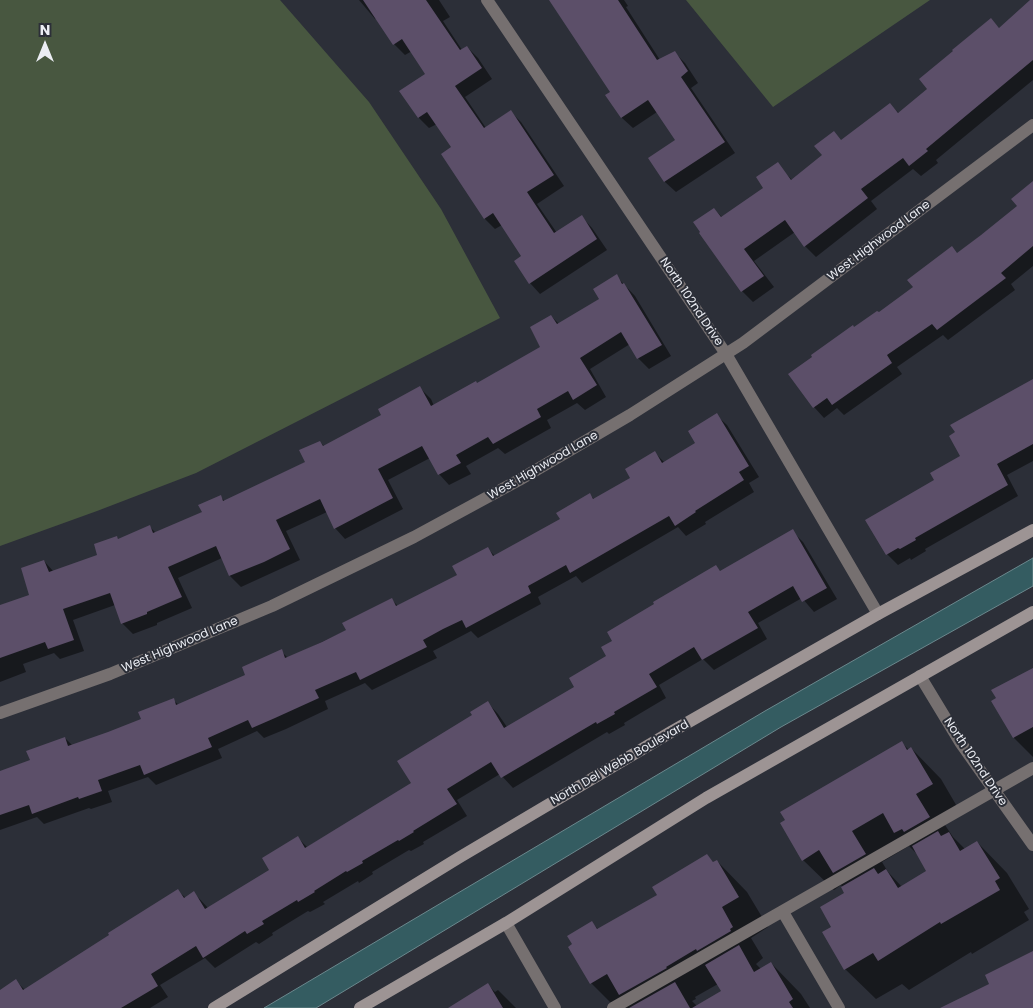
<!DOCTYPE html>
<html>
<head>
<meta charset="utf-8">
<style>
  body { margin:0 }
  #map { position:relative; width:1033px; height:1008px; overflow:hidden; background:#2c2f38; font-family:Poppins,sans-serif }
  canvas { display:block }
  .north { position:absolute; left:20px; top:20px; width:50px; height:50px; -webkit-text-stroke:4px #2c2f38; paint-order:stroke; rotate:0deg; font-size:14px; font-weight:700; line-height:20px; text-align:center; color:#ebedf3 }
  .north::after { content:''; display:block; margin:auto; width:18px; height:22px; background:#ebedf3; clip-path:polygon(50% 0,100% 100%,50% 72%,0 100%) }
</style>
</head>
<body>
<div id="map">
<canvas width="1033" height="1008"></canvas>
<div class="north">N</div>
</div>
<script>
const c = document.querySelector('canvas').getContext('2d');
c.lineJoin = 'round';
function paint(path, color) {
  c.fillStyle = color;
  c.fill(path, 'evenodd');
}
function poly(rows) {
  const path = new Path2D();
  for (const r of rows) {
    path.moveTo(r[0], r[1]);
    for (let i = 2; i < r.length; i += 2) path.lineTo(r[i], r[i + 1]);
  }
  return path;
}
function trace(path, color, width, dash) {
  c.strokeStyle = color;
  c.lineWidth = width;
  c.lineCap = dash ? 'butt' : 'round';
  c.setLineDash(dash || []);
  c.stroke(path);
}
function label(font, color, halo, rows, align = 'center') {
  c.font = font + ' Poppins,sans-serif';
  c.lineWidth = 4;
  c.setLineDash([]);
  c.textBaseline = 'middle';
  c.strokeStyle = halo;
  c.fillStyle = color;
  for (const [text, x, y, turn = 0] of rows) {
    c.save();
    c.translate(x, y);
    c.rotate((+turn || 0) * Math.PI / 180);
    c.textAlign = isNaN(turn) ? turn : align;
    if (halo) c.strokeText(text, 0, 0);
    c.fillText(text, 0, 0);
    c.restore();
  }
}
paint(poly([
  [0,0,280,0,369,102,441,209,500,318,196,473,97,511,0,546],
  [686,0,930,0,773,107]
]), '#485740');
const water = poly([
  [1033,558,1033,586,781,727,316,1008,264,1008,765,711,1033,558]
]);
paint(water, '#345c61');
trace(water, '#6b888d', 1);
paint(poly([
  [359,0,439,0,450,17,443,21,462,50,467,47,478,58,492,79,465,97,486,128,510,111,521,122,564,186,537,204,557,233,582,217,592,228,607,250,540,294,530,283,523,257,502,225,495,229,485,219,453,147,437,124,429,128,419,118,401,91,427,74,412,51,405,55,394,44,377,18,375,19],
  [550,0,624,0,628,6,626,7,660,60,674,52,685,63,698,83,691,88,735,153,676,192,665,182,650,159,677,141,657,112,633,128,622,118,607,95,611,92],
  [1030,0,1033,0,1033,80,936,160,938,163,921,176,913,169,871,201,877,209,816,257,805,246,795,232,754,261,774,287,753,302,742,291,714,209,723,218,765,188,777,164,792,180,890,105,900,114,929,89,991,20,1000,29,1031,1],
  [1033,182,1033,266,1011,284,1015,290,948,340,943,335,897,367,902,374,844,415,837,408,824,418,814,407,854,329,879,314,1019,206],
  [616,276,635,296,671,356,649,369,638,358,630,344,590,369,606,397,585,410,577,403,547,420,551,428,505,454,498,448,466,466,471,474,449,485,439,474,430,458,388,480,403,509,345,539,335,528,327,512,286,531,300,560,241,587,230,576,222,558,178,578,192,608,157,623,157,625,133,634,122,623,115,605,73,620,84,651,60,659,54,653,23,664,26,672,0,682,0,606,30,596,44,561,54,572,99,555,117,537,119,540,149,526,156,533,203,512,220,497,225,501,306,462,320,442,325,447,383,416,420,388,431,399,434,406,477,385,542,347,551,316,559,324,600,299],
  [1033,380,1033,461,1007,475,1018,496,925,549,926,551,911,560,910,558,898,565,887,554,936,481,961,457],
  [716,415,727,425,759,477,749,483,754,492,705,522,706,524,686,536,678,527,582,583,576,576,538,597,541,604,478,638,471,631,454,640,433,651,437,658,372,690,365,683,325,701,328,709,286,729,264,738,257,731,218,749,222,758,156,785,148,777,108,791,112,802,91,809,89,808,44,824,37,817,0,830,0,772,32,761,65,738,73,746,142,720,173,700,179,705,247,676,281,651,288,658,347,630,392,600,398,606,458,575,488,549,495,556,562,519,590,495,595,500,632,479,655,453,665,463,697,443],
  [792,531,803,542,837,599,814,612,802,598,758,623,767,639,714,670,703,659,659,685,666,698,624,723,625,725,609,734,607,732,513,788,500,774,457,800,467,816,423,842,424,844,411,851,409,850,372,872,373,874,359,883,358,881,323,902,325,904,310,912,308,911,272,933,273,935,259,944,256,942,215,968,205,958,160,985,168,997,150,1008,4,1008,0,1002,0,991,16,981,25,990,178,891,186,898,194,893,208,908,271,870,297,837,307,847,413,784,474,716,488,703,498,714,507,727,576,688,608,657,716,567,721,572],
  [1033,670,1033,757,1014,738],
  [901,742,909,750,911,748,941,779,962,815,945,825,953,837,965,849,977,842,1007,873,1029,909,1024,912,1029,920,972,954,971,952,909,990,902,984,876,999,845,969,833,927,846,893,841,885,834,890,803,860],
  [909,846,919,856,928,871,902,887,888,872,882,862],
  [707,855,714,863,717,861,747,892,768,927,751,938,763,958,756,964,761,969,771,963,801,994,810,1008,616,1008,591,983,592,923,599,930,658,895],
  [718,984,722,991,697,1006,692,1001,696,999,695,997],
  [488,985,495,992,498,990,516,1008,452,1008]
]), '#0007');
paint(poly([
  [363,0,426,0,460,50,467,46,482,68,455,86,484,128,511,110,554,175,527,192,554,233,582,215,597,239,529,284,514,261,521,256,493,213,484,219,441,154,451,147,427,112,418,118,399,91,425,74,402,39,393,45],
  [549,0,618,0,657,60,675,51,688,71,681,77,725,142,664,182,648,158,675,140,648,100,621,118,605,95,610,92],
  [1030,0,1033,0,1033,60,926,149,928,151,909,166,903,158,861,189,868,198,804,247,785,220,744,249,764,276,741,292,699,233,700,232,693,222,714,208,721,217,763,188,756,177,778,162,791,180,822,155,814,146,834,131,841,140,890,103,898,113,927,89,919,79,953,51,952,50,991,18,999,28],
  [1033,181,1033,246,1001,273,1006,278,937,330,932,324,887,355,892,363,832,405,827,398,813,408,788,374,812,357,811,355,853,325,854,327,877,311,879,312,913,287,907,280,952,246,957,253,981,235,1017,206,1011,199],
  [617,274,622,284,624,283,662,345,637,359,621,332,580,358,597,385,573,400,568,391,537,409,541,417,493,444,488,437,456,455,461,463,438,475,422,446,378,469,393,498,334,529,320,499,276,520,290,549,264,562,229,576,216,546,168,567,182,597,147,612,147,614,121,624,110,593,63,609,74,640,48,649,45,642,0,658,0,605,29,595,21,568,44,560,49,572,97,555,94,544,117,536,118,539,150,525,153,533,202,512,198,505,221,495,223,501,305,462,299,450,320,441,323,446,381,415,378,409,420,386,431,406,476,381,477,383,540,347,530,327,551,315,557,324,599,299,593,289],
  [1033,379,1033,444,997,464,1008,485,915,538,916,540,900,549,898,548,886,555,865,520,934,480,930,473,960,456,949,436,955,432,950,425],
  [717,413,749,466,739,472,744,480,695,511,696,512,675,526,669,516,570,573,566,565,528,586,531,593,466,628,462,620,443,629,423,640,427,647,360,680,356,672,315,690,319,698,275,718,252,728,248,720,208,738,212,747,144,775,140,765,98,780,102,791,79,799,78,797,32,814,29,805,0,815,0,771,30,760,26,751,65,737,68,746,108,732,141,719,138,712,174,698,176,705,245,675,242,667,282,649,285,658,322,642,346,630,342,623,392,598,396,606,457,575,452,566,488,547,493,556,560,519,556,513,590,493,593,499,630,478,625,469,655,451,662,463,695,443,688,431],
  [793,529,827,588,802,602,793,586,748,612,758,628,702,660,694,647,649,674,657,687,614,712,615,714,597,724,596,722,501,778,491,762,447,789,457,804,413,831,414,832,399,841,398,840,362,861,363,863,347,872,346,871,314,891,315,892,298,902,297,900,262,921,264,924,247,934,245,931,203,958,196,946,151,974,158,986,121,1008,0,1008,0,990,16,979,23,990,109,935,108,933,178,889,184,898,194,891,205,909,269,870,262,858,298,836,305,848,411,783,397,761,472,715,470,712,488,701,504,728,574,687,569,678,606,656,601,647,612,641,607,632,654,604,653,602,716,565,720,571],
  [1033,668,1033,727,1013,738,991,701,996,698,991,690],
  [902,741,907,750,911,747,933,784,916,794,930,817,904,832,902,829,894,833,883,813,852,831,866,854,833,873,819,850,802,861,780,823,785,820,780,812],
  [938,831,941,836,949,832,960,851,977,841,1000,878,995,881,1000,890,941,924,940,922,878,961,873,953,844,970,822,932,831,927,820,907,844,893,841,887,874,868,878,874,886,869,898,888,926,871,912,846],
  [707,854,713,862,717,860,739,897,722,907,733,927,730,929,731,931,697,951,696,949,666,967,667,968,619,995,607,974,590,984,568,947,572,944,567,936,592,921,597,929,657,895,652,887],
  [739,945,754,972,771,962,793,999,789,1002,793,1008,692,1008,721,991,705,965],
  [1033,951,1033,1008,940,1008,989,984,985,975],
  [675,982,690,1008,629,1008],
  [488,983,503,1008,448,1008]
]), '#5c4f69');
trace(poly([
  [783,912,839,1008],
  [613,1008,1033,768]
]), '#767070', 12);
trace(poly([
  [487,0,726,354,878,614],
  [920,676,960,742,1033,845],
  [0,713,110,674,272,606,414,537,519,480,630,415,743,343,1033,125],
  [506,923,555,1008]
]), '#767070', 12);
trace(poly([
  [214,1008,460,857,671,732,878,614,1033,530],
  [360,1008,506,923,706,798,1033,612]
]), '#9d9494', 12);
label('12px', '#ebedf3', '#2c2f38', [
  ["West Highwood Lane",879,241,-37],
  ["North 102nd Drive",691,302,56],
  ["West Highwood Lane",543,466,-30],
  ["West Highwood Lane",180,645,-23],
  ["North 102nd Drive",975,762,56],
  ["North Del Webb Boulevard",620,763,-30]
]);
</script>
</body>
</html>
